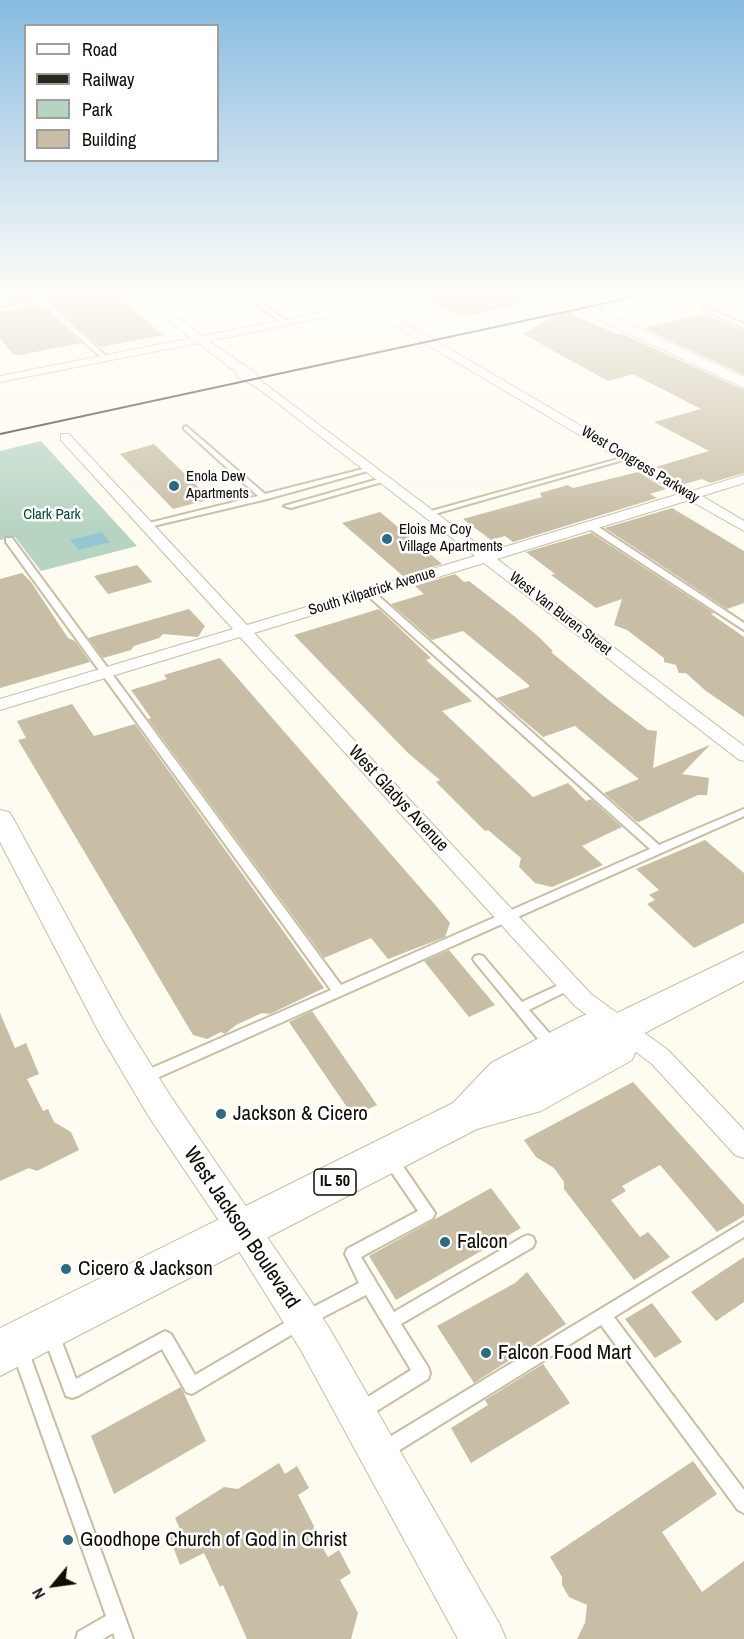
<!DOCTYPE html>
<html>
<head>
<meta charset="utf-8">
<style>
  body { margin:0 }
  #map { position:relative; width:744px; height:1639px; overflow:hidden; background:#fefbf0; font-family:"Archivo Narrow",sans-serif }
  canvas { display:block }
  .legend { position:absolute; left:24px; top:24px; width:195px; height:138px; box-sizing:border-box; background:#fff; border:2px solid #9f9e9b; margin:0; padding:8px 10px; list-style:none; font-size:18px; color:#100d05 }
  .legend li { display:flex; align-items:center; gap:12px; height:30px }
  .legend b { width:30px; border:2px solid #9f9e9b }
  .north { position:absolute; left:24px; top:1555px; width:60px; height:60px; -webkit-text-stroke:4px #fff; paint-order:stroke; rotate:241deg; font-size:16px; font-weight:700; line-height:24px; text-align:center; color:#100d05 }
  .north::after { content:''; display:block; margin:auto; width:21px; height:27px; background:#100d05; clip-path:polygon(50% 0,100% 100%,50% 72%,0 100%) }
</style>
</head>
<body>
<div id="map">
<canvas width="744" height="1639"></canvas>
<ul class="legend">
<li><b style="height:8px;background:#fff"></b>Road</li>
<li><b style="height:8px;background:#2a271f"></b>Railway</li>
<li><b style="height:16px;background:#b7d4c3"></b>Park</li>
<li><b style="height:16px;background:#c7bea5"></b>Building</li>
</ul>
<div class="north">N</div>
</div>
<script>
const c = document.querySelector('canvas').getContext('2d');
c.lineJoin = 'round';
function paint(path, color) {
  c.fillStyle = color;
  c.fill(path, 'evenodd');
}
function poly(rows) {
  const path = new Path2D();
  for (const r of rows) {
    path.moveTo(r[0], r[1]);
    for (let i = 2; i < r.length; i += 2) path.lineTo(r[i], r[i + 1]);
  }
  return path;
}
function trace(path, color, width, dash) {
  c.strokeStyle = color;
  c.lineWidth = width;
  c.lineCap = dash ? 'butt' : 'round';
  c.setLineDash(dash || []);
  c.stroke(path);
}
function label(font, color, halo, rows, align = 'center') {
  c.font = font + ' "Archivo Narrow",sans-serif';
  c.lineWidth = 5;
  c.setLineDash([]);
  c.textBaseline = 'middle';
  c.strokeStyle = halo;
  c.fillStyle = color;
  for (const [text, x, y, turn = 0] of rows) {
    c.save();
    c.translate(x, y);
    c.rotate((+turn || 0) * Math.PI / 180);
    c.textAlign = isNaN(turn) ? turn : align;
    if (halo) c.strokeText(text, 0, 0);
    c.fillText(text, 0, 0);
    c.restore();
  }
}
paint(poly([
  [41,441,137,546,41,571,15,537,0,540,0,451]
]), '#b7d4c3');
paint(poly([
  [101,532,110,542,79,550,70,540]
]), '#95c6d4');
paint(poly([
  [3,297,33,297,34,300,0,306,8,303],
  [44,297,118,297,163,335,100,347],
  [423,297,517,297,518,305,460,317],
  [41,306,82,343,19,355,13,354,0,339,0,314],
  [564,310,616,334,621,333,744,390,744,473,710,483,702,479,684,484,656,467,709,451,654,422,701,409,633,374,608,381,523,334],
  [704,314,744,331,744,375,643,328],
  [154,444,184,473,211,499,173,509,120,454],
  [638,472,666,489,650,494,657,498,513,542,505,536,491,540,463,519,542,497,540,493,568,485,573,488],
  [672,508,744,551,744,603,727,609,605,528],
  [380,512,442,564,403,576,342,523],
  [591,533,714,613,711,614,744,637,744,717,706,691,686,673,679,673,676,665,664,662,664,658,627,630,614,625,622,599,596,608,551,575,555,574,526,552],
  [137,565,152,582,108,594,94,576],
  [22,573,31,582,68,638,75,641,90,662,0,688,0,579],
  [455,574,464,582,469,581,514,616,540,638,553,651,551,652,611,702,648,730,657,731,653,768,710,745,682,774,709,778,707,795,698,795,639,822,636,821,604,793,639,779,635,776,575,726,543,737,497,698,529,687,529,685,463,631,432,640,391,604,424,594,415,586],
  [189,609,205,626,198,637,163,634,159,638,134,646,131,650,103,658,88,638],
  [379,609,431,658,426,660,472,701,442,711,533,797,568,783,586,801,591,799,622,827,582,846,603,865,552,887,535,883,519,867,521,858,488,830,485,831,436,782,440,780,408,753,294,635],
  [220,658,437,907,450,923,445,937,388,959,371,938,324,958,148,719,151,718,131,690,167,679,164,675],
  [72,704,94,736,135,724,324,988,270,1014,262,1013,236,1025,225,1034,221,1032,207,1039,193,1035,18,740,26,738,17,721],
  [705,840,744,873,744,923,694,948,647,904,655,900,649,895,659,890,636,869],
  [449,950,495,1005,469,1017,424,961],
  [312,1011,377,1105,353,1116,289,1022],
  [0,1013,15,1048,26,1043,39,1074,27,1079,43,1111,48,1109,54,1122,71,1132,79,1150,37,1171,29,1168,0,1181],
  [633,1082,744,1205,744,1216,717,1232,660,1165,622,1186,626,1191,611,1200,640,1237,648,1232,670,1257,634,1280,564,1189,564,1182,554,1168,536,1157,524,1140],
  [491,1188,521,1228,396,1300,369,1256],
  [744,1257,744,1302,716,1321,691,1292],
  [527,1272,566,1324,474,1383,437,1326,515,1283],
  [652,1303,682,1342,655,1358,625,1319],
  [543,1364,570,1403,471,1463,451,1428,488,1405,485,1400],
  [181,1387,206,1441,114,1494,91,1436],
  [693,1461,717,1494,662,1532,702,1592,744,1561,744,1639,577,1639,585,1623,587,1605,569,1597,562,1585,562,1577,550,1557],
  [279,1463,285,1474,297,1466,309,1488,298,1495,314,1526,313,1531,328,1557,339,1550,351,1573,340,1580,358,1613,351,1639,247,1639,223,1585,220,1587,204,1553,180,1565,169,1536,180,1529,175,1518,224,1487,238,1489]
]), '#c7bea5');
const service = poly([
  [35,297,41,297,46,301,107,357,107,359,103,359,42,304,0,312,0,308,39,301,35,297],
  [245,297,251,297,289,322,284,323,245,297],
  [706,307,744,324,744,328,704,310,704,308,706,307],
  [186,426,265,494,371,467,375,469,267,499,145,528,145,524,258,496,184,429,184,427,186,426],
  [625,457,630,458,431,515,424,513,625,457],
  [382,478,389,480,291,508,284,506,382,478],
  [588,524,594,524,744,623,744,630,588,528,588,524],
  [6,538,12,538,341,985,650,849,367,595,367,591,373,591,659,845,744,809,744,816,148,1082,143,1083,138,1082,136,1078,138,1074,331,990,6,542,6,538],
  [479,955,483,956,522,1002,565,982,569,980,573,982,575,985,573,988,529,1010,557,1042,558,1046,557,1050,552,1051,547,1050,516,1012,475,962,473,959,475,956,479,955],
  [391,1154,396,1156,435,1213,433,1218,361,1257,394,1312,523,1237,528,1235,533,1237,535,1242,533,1247,401,1324,428,1367,430,1373,428,1379,367,1417,361,1419,355,1417,353,1411,355,1405,411,1370,366,1295,308,1325,192,1394,186,1392,162,1349,78,1396,72,1398,66,1396,43,1334,45,1329,51,1326,57,1329,76,1379,165,1331,171,1334,195,1375,298,1315,359,1283,345,1254,347,1249,418,1211,386,1164,384,1160,386,1156,391,1154],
  [744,1222,744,1237,614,1317,744,1490,744,1513,738,1510,601,1325,390,1456,384,1458,378,1456,376,1450,378,1444,744,1222],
  [20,1342,26,1345,28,1350,133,1639,115,1639,113,1633,103,1639,76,1639,78,1632,106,1616,12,1350,14,1345,20,1342]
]);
const minor = poly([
  [139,297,150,297,202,336,360,305,349,297,361,297,370,302,400,297,418,297,378,307,692,491,744,475,744,483,702,496,744,521,744,531,689,500,497,559,744,746,744,761,738,759,484,563,254,633,591,994,668,1050,744,1130,744,1158,735,1155,652,1064,575,1006,240,637,0,710,0,699,233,629,61,440,61,434,69,434,247,625,475,556,258,388,238,377,236,372,198,343,0,382,0,376,191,338,139,297],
  [367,309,679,494,488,552,257,378,257,374,209,341,367,309]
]);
const tertiary = poly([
  [555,297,570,297,744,377,744,388,602,321,590,318,555,297],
  [0,810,9,812,13,818,122,1018,171,1097,328,1326,499,1623,506,1639,458,1639,302,1352,232,1240,149,1117,100,1034,0,842,0,810]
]);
const primary = poly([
  [744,952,744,981,639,1036,637,1049,632,1060,541,1111,477,1129,0,1376,0,1328,453,1103,491,1063,580,1017,593,1012,617,1013,744,952]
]);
trace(service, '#c7bea4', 4);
trace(minor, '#c7bea4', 2);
trace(tertiary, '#c7bea4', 2);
trace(primary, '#c7bea4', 2);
paint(service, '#fff');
paint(minor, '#fff');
paint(tertiary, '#fff');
paint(primary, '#fff');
trace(poly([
  [0,434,634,297]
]), '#2a271f', 2);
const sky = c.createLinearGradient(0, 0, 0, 526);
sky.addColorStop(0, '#87bbe0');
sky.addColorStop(0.56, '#fffdf8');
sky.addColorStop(1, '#fffdf800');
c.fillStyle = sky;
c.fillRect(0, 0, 744, 526);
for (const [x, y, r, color] of [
  [174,486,6,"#2c6a80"],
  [387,539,6,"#2c6a80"],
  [221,1114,6,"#2c6a80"],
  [445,1242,6,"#2c6a80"],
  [66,1269,6,"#2c6a80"],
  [486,1353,6,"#2c6a80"],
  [68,1540,6,"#2c6a80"]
]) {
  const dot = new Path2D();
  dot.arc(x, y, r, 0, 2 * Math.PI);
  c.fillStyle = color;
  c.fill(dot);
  trace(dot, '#fff', 2);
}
label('15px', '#100d05', '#fff', [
  ["West Congress Parkway",640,465,31],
  ["South Kilpatrick Avenue",372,592,-17],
  ["West Van Buren Street",560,614,38]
]);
label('15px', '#100d05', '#fff', [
  ["Enola Dew",186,477],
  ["Apartments",186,494],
  ["Elois Mc Coy",399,530],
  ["Village Apartments",399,547]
], 'left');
label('15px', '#004e30', '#fff', [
  ["Clark Park",52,515]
]);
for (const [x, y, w] of [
  [335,1182,42]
]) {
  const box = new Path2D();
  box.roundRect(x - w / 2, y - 13, w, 26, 4.5);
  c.fillStyle = '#fff';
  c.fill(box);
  trace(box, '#100d05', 1.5);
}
label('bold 16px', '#100d05', null, [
  ["IL 50",335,1182]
]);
label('18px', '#100d05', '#fff', [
  ["West Gladys Avenue",398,799,47]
]);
label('21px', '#100d05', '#fff', [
  ["Jackson & Cicero",233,1114],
  ["Falcon",457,1242],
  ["Cicero & Jackson",78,1269],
  ["Falcon Food Mart",498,1353],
  ["Goodhope Church of God in Christ",80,1540]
], 'left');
label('21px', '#100d05', '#fff', [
  ["West Jackson Boulevard",241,1228,56]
]);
</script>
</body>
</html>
